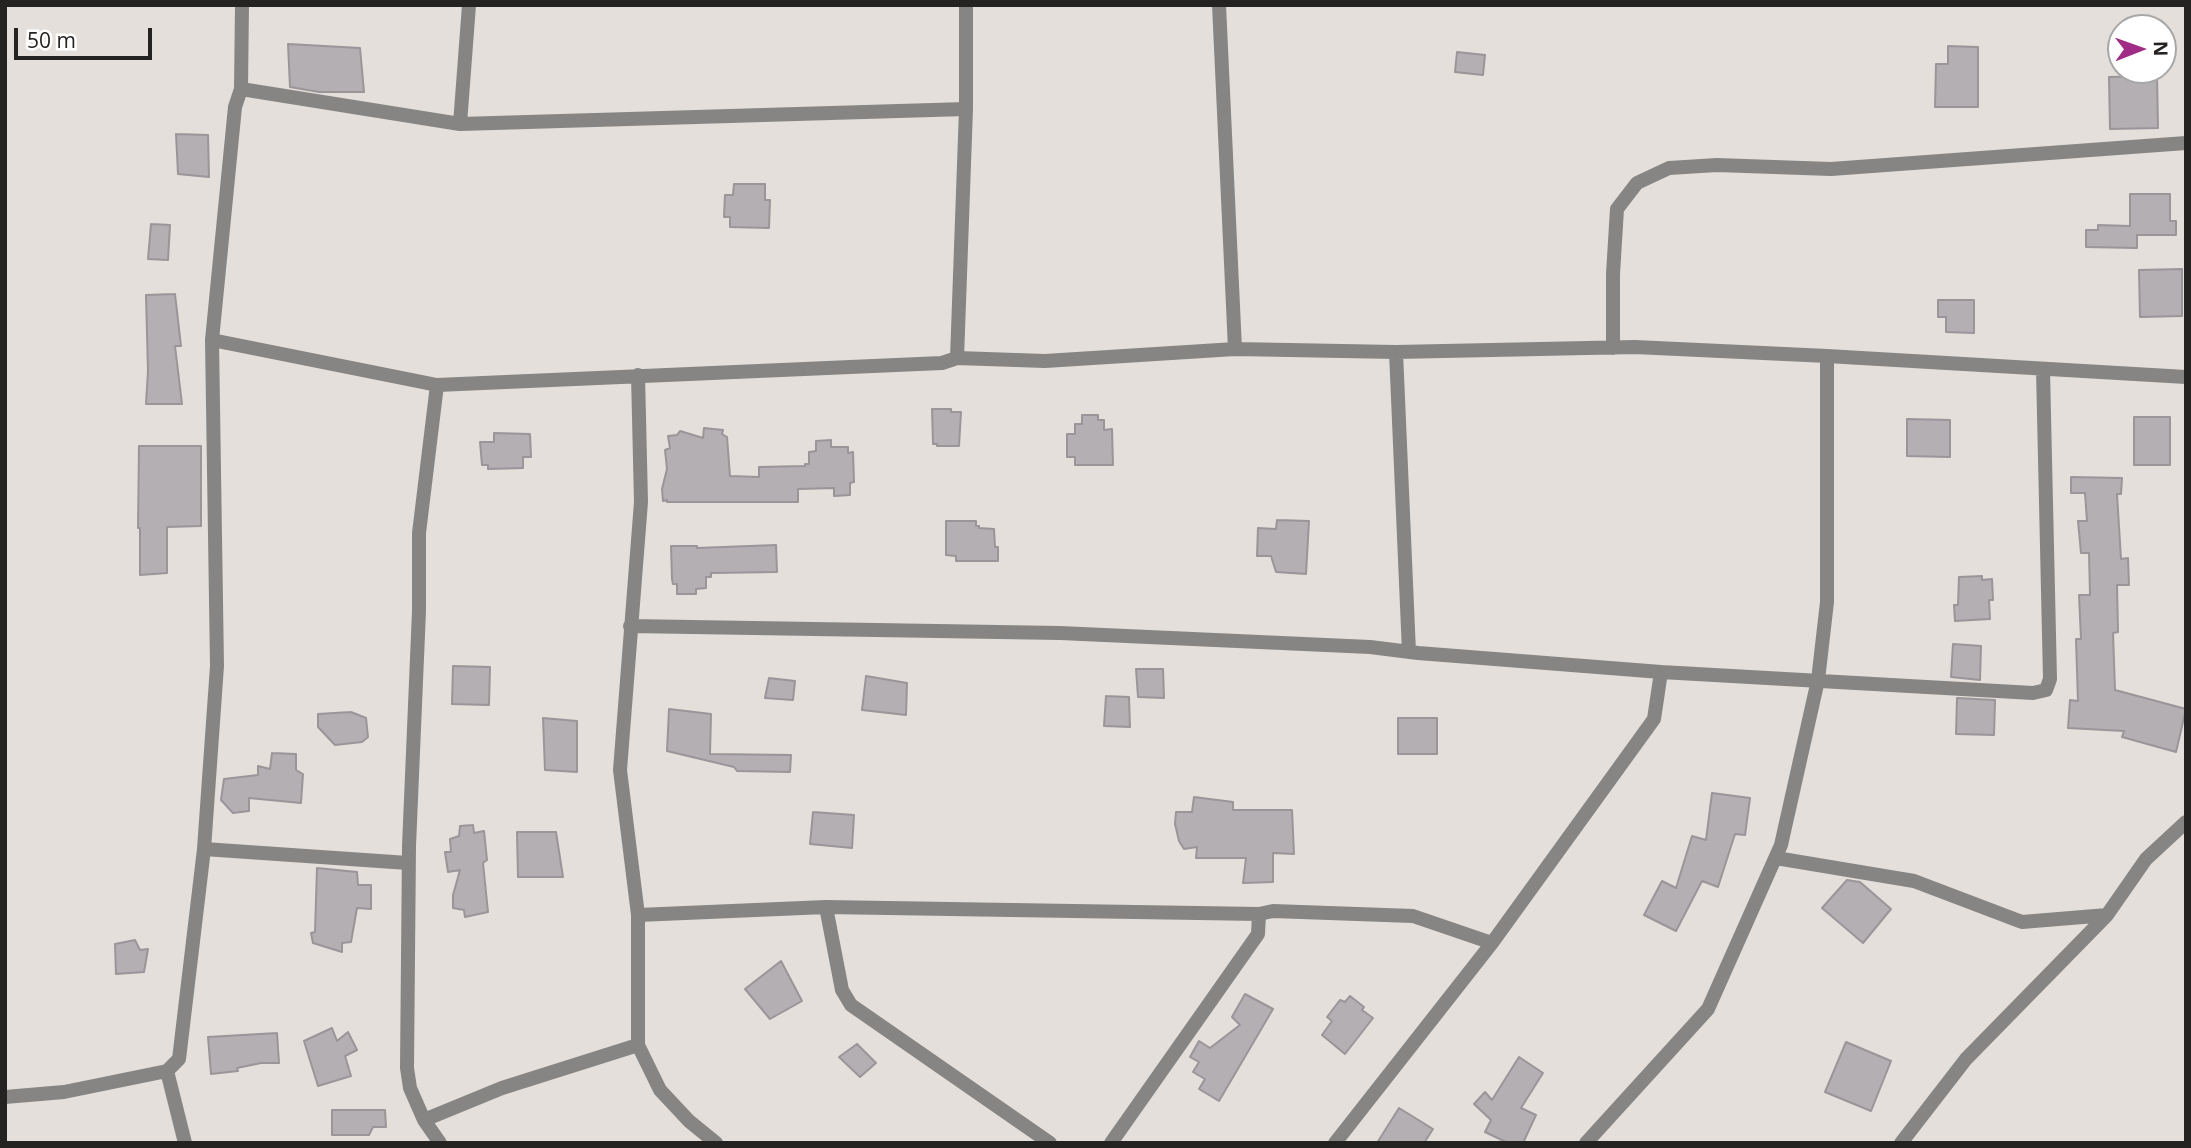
<!DOCTYPE html>
<html>
<head>
<meta charset="utf-8">
<style>
  body { margin:0 }
  #map { position:relative; width:2191px; height:1148px; overflow:hidden; background:#e4dfda; font-family:"Open Sans",sans-serif }
  canvas { display:block }
  .frame { position:absolute; inset:0; border:7px solid #252322; pointer-events:none }
  .north { position:absolute; left:2107px; top:14px; width:70px; height:70px; box-sizing:border-box; background:#fff; border:2px solid #a8a7a7; border-radius:50%; rotate:89deg; font-size:19px; font-weight:700; line-height:28px; text-align:center; color:#252322 }
  .north::after { content:''; display:block; margin:auto; width:24px; height:32px; background:#a12c86; clip-path:polygon(50% 0,100% 100%,50% 72%,0 100%) }
  .scale { position:absolute; left:14px; top:28px; width:138px; height:32px; box-sizing:border-box; border:4px solid #252322; border-top:0; padding-left:9px; font-size:21px; line-height:24px; white-space:nowrap; color:#252322; -webkit-text-stroke:5px #fff; paint-order:stroke }
</style>
</head>
<body>
<div id="map">
<canvas width="2191" height="1148"></canvas>
<div class="frame"></div>
<div class="north">N</div>
<div class="scale">50 m</div>
</div>
<script>
const c = document.querySelector('canvas').getContext('2d');
c.lineJoin = 'round';
function paint(path, color) {
  c.fillStyle = color;
  c.fill(path, 'evenodd');
}
function poly(rows) {
  const path = new Path2D();
  for (const r of rows) {
    path.moveTo(r[0], r[1]);
    for (let i = 2; i < r.length; i += 2) path.lineTo(r[i], r[i + 1]);
  }
  return path;
}
function trace(path, color, width, dash) {
  c.strokeStyle = color;
  c.lineWidth = width;
  c.lineCap = dash ? 'butt' : 'round';
  c.setLineDash(dash || []);
  c.stroke(path);
}
const building = poly([
  [288,44,360,48,364,92,319,92,290,87,288,44],
  [1948,46,1978,47,1978,107,1935,107,1936,64,1948,64,1948,46],
  [1457,52,1485,55,1483,75,1455,72,1457,52],
  [2157,76,2158,128,2110,129,2109,77,2157,76],
  [176,134,208,135,209,177,178,174,176,134],
  [734,184,765,184,765,200,770,200,769,228,730,227,730,217,724,217,725,195,733,195,734,184],
  [2130,194,2170,194,2170,221,2176,221,2176,235,2137,235,2137,248,2086,247,2086,230,2098,230,2098,225,2130,226,2130,194],
  [151,224,170,225,168,260,148,259,151,224],
  [2182,269,2182,316,2140,317,2139,270,2182,269],
  [175,294,181,346,175,346,182,404,146,404,148,371,146,295,175,294],
  [1938,300,1974,300,1974,333,1946,332,1946,317,1938,317,1938,300],
  [932,409,951,409,951,412,961,412,959,446,937,446,937,444,933,444,932,409],
  [1082,415,1098,415,1098,420,1104,420,1104,430,1112,429,1113,465,1075,465,1075,457,1067,457,1067,434,1075,434,1075,424,1082,424,1082,415],
  [2134,417,2170,417,2170,465,2134,465,2134,417],
  [1907,419,1950,420,1950,457,1907,456,1907,419],
  [704,428,723,430,722,434,727,437,730,476,759,477,759,467,805,466,805,464,809,464,809,452,816,451,816,441,831,440,831,447,848,447,848,453,853,452,854,482,850,483,850,495,834,496,834,488,798,489,798,502,667,502,667,500,663,501,662,489,667,469,665,450,670,448,668,436,677,435,680,431,703,438,704,428],
  [494,433,530,434,531,457,523,457,523,468,488,469,488,465,482,465,480,442,494,442,494,433],
  [139,446,201,446,201,526,167,527,167,573,140,575,140,528,138,528,139,446],
  [2071,477,2122,478,2121,494,2117,494,2121,559,2128,558,2129,585,2117,585,2118,632,2113,633,2115,690,2186,709,2176,752,2122,737,2124,731,2068,728,2070,700,2078,701,2076,639,2081,639,2079,595,2090,595,2089,553,2081,553,2078,521,2087,521,2085,493,2071,493,2071,477],
  [1277,520,1309,521,1306,574,1276,572,1271,556,1257,556,1258,528,1276,529,1277,520],
  [946,521,976,521,976,526,979,526,979,528,994,529,995,547,998,547,998,561,956,561,956,556,946,555,946,521],
  [776,545,777,572,711,573,711,577,706,577,706,588,696,589,696,594,677,594,677,584,673,584,672,579,671,546,697,546,697,548,776,545],
  [1982,576,1982,580,1992,579,1993,600,1989,600,1990,619,1955,621,1954,605,1958,605,1959,577,1982,576],
  [1953,644,1981,646,1980,680,1951,677,1953,644],
  [453,666,490,667,489,705,452,704,453,666],
  [1136,669,1163,669,1164,698,1138,697,1136,669],
  [866,676,907,683,906,715,862,710,866,676],
  [769,678,795,681,793,700,765,698,769,678],
  [1106,696,1129,697,1130,727,1104,726,1106,696],
  [1957,698,1995,700,1994,735,1956,734,1957,698],
  [669,709,711,714,710,754,791,755,790,772,737,771,734,767,667,751,669,709],
  [351,712,366,718,368,737,362,742,335,745,318,727,318,714,351,712],
  [543,718,577,721,577,772,545,770,543,718],
  [1398,718,1437,718,1437,754,1398,754,1398,718],
  [272,753,296,754,296,770,303,774,301,803,249,798,249,811,233,813,221,800,224,779,258,775,258,766,270,769,272,753],
  [1712,793,1750,798,1745,835,1735,834,1718,887,1702,881,1676,931,1644,915,1662,881,1676,888,1692,836,1706,840,1712,793],
  [1194,797,1233,802,1233,810,1292,810,1294,854,1273,853,1273,882,1243,883,1246,858,1196,858,1197,847,1184,849,1179,841,1175,824,1176,812,1192,812,1194,797],
  [813,812,854,815,852,848,810,844,813,812],
  [473,825,474,833,484,831,487,860,483,863,488,912,465,917,464,910,453,908,453,895,460,870,448,872,445,852,451,852,450,839,459,836,460,826,473,825],
  [517,832,556,832,563,877,518,877,517,832],
  [317,868,357,872,358,885,371,885,371,909,357,908,351,942,342,943,342,952,313,943,311,933,315,932,317,868],
  [1847,880,1860,882,1891,909,1863,943,1822,908,1847,880],
  [135,940,140,950,148,949,144,972,116,974,115,944,135,940],
  [781,961,802,1001,770,1019,745,989,781,961],
  [1245,994,1273,1009,1219,1101,1199,1089,1205,1079,1193,1072,1199,1062,1190,1057,1199,1041,1210,1048,1240,1025,1232,1017,1245,994],
  [1350,996,1364,1007,1362,1010,1373,1018,1345,1054,1322,1035,1332,1021,1327,1017,1340,1000,1345,1002,1350,996],
  [332,1028,337,1041,348,1032,357,1050,345,1056,351,1076,318,1086,304,1041,332,1028],
  [277,1033,279,1063,261,1063,237,1068,238,1071,211,1074,208,1037,277,1033],
  [1846,1042,1891,1061,1871,1111,1825,1092,1846,1042],
  [857,1044,876,1063,860,1077,839,1057,857,1044],
  [1519,1057,1543,1073,1521,1108,1536,1115,1523,1143,1508,1143,1485,1132,1491,1120,1474,1104,1485,1092,1492,1100,1519,1057],
  [1399,1108,1433,1129,1424,1143,1377,1143,1399,1108],
  [332,1110,385,1110,386,1127,373,1127,369,1135,332,1135,332,1110]
]);
paint(building, '#b4afb3');
trace(building, '#9a9599', 2);
trace(poly([
  [1219,5,1235,349],
  [241,89,460,124,966,109],
  [460,124,469,5],
  [212,340,437,385,942,363,957,358,1045,361,1235,349,1396,352,1635,347,1827,356,2186,377],
  [1613,348,1613,274,1617,209,1637,183,1669,168,1717,165,1831,169,2186,143],
  [1396,352,1409,652],
  [957,358,966,109,966,5],
  [638,375,641,502,620,770,638,915,638,1045,660,1090,689,1121,716,1143],
  [437,385,419,533,419,611,409,846,407,1068,410,1088,424,1120,440,1143],
  [630,626,1060,633,1370,647,1418,653,1661,672,2033,693,2046,690,2050,679,2043,370],
  [204,849,408,863],
  [1776,858,1914,881,2022,922,2107,915],
  [826,907,842,990,851,1005,1050,1143],
  [638,915,826,907,1259,914,1273,911,1413,916,1492,943],
  [5,1097,64,1092,167,1071],
  [424,1120,502,1088,638,1045],
  [185,1143,167,1071,179,1059,204,849,217,666,212,340,235,107,241,89,242,5],
  [1111,1143,1258,934,1259,914],
  [1335,1143,1492,943,1654,719,1661,672],
  [1586,1143,1708,1009,1781,845,1818,680,1827,602,1827,356],
  [1901,1143,1966,1059,2107,915,2146,859,2186,822]
]), '#878583', 14);
</script>
</body>
</html>
